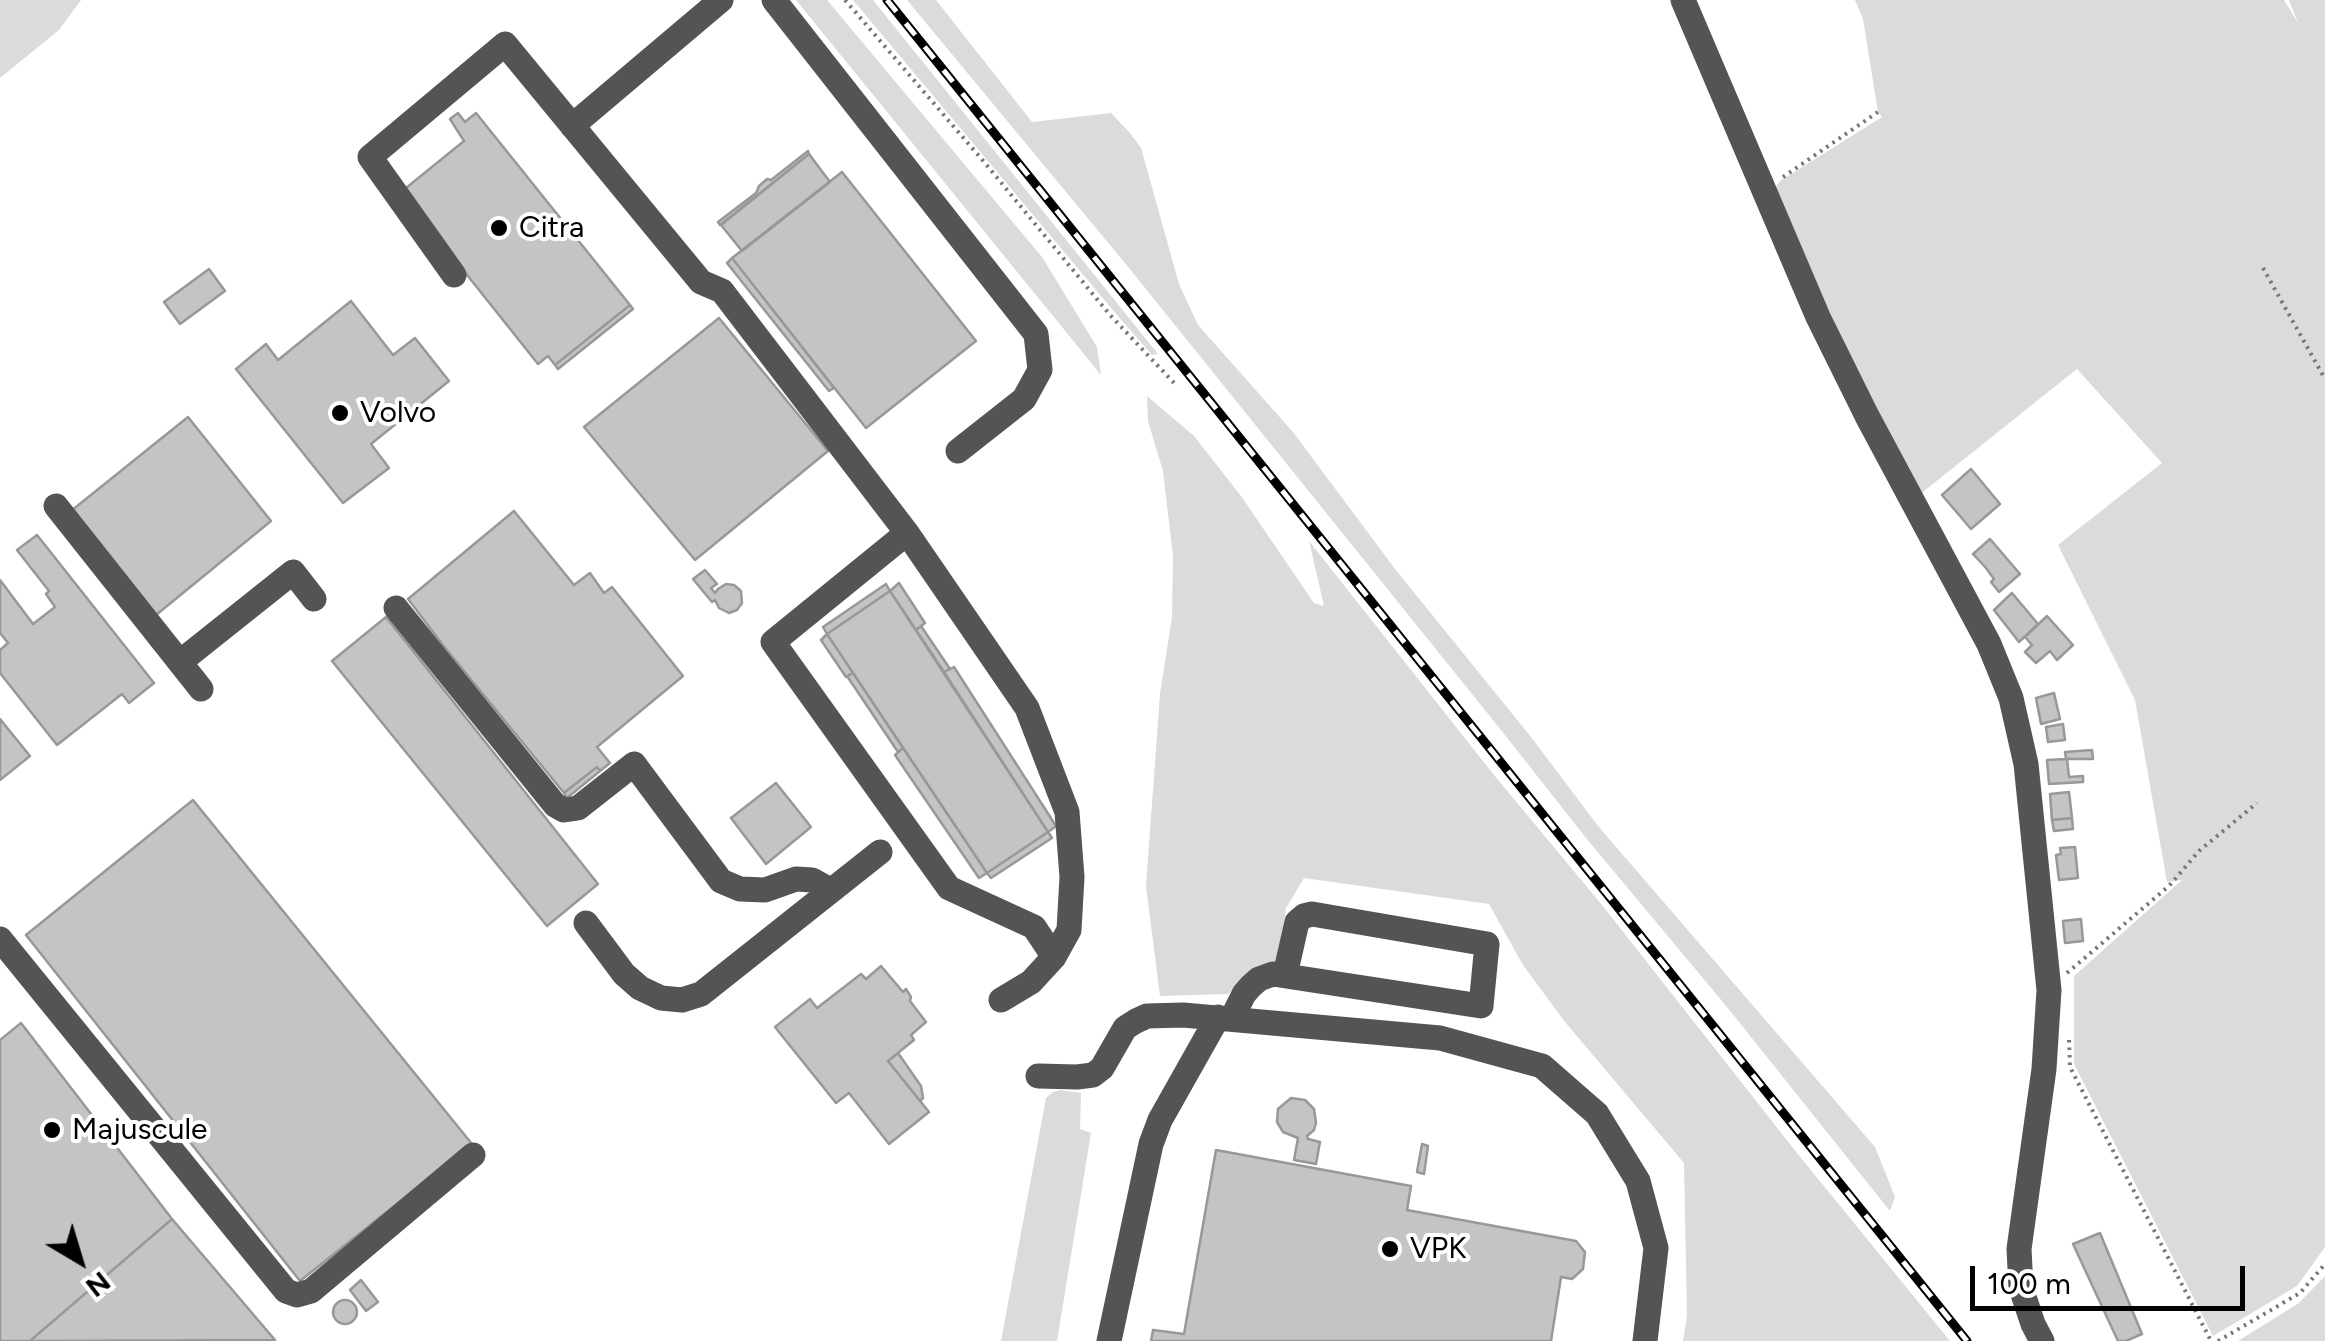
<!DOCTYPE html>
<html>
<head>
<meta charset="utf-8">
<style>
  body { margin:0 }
  #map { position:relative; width:2325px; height:1341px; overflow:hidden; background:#fff; font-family:Figtree,sans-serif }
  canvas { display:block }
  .north { position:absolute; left:30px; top:1211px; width:100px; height:100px; -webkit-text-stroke:8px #fff; paint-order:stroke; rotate:142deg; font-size:28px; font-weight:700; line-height:40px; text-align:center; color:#000 }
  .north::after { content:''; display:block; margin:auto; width:35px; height:45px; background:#000; clip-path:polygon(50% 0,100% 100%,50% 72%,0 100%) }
  .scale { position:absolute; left:1970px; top:1266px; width:275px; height:45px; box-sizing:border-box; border:5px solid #000; border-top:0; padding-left:12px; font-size:30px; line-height:35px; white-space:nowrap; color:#000; -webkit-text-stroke:8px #fff; paint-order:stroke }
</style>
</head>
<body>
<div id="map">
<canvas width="2325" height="1341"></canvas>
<div class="north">N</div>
<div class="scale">100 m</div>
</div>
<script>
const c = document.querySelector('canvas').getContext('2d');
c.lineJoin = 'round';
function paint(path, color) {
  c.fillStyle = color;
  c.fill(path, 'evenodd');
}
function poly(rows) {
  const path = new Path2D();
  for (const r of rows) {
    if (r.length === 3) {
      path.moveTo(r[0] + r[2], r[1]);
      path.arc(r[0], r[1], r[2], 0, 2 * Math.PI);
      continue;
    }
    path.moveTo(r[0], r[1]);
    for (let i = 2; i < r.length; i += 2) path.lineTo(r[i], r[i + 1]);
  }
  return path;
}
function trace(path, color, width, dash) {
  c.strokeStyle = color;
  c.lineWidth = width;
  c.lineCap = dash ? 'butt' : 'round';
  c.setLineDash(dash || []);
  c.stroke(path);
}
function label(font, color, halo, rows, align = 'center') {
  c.font = font + ' Figtree,sans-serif';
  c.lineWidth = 8;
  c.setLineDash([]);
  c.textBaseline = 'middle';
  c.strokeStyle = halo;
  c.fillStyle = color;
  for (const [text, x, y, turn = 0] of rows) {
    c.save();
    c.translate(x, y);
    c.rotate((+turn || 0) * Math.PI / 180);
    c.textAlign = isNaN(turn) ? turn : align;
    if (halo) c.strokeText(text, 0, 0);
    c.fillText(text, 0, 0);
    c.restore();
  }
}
paint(poly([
  [0,0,81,0,59,30,0,78],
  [796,0,827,0,1042,257,1097,347,1101,375],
  [853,0,873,0,1158,354,1152,355,1111,308],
  [907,0,936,0,1032,122,1111,113,1130,133,1141,148,1179,284,1198,325,1293,432,1395,569,1531,737,1598,826,1875,1147,1895,1197,1890,1211,1727,1007,1586,838,1501,730,1129,268],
  [1855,0,2284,0,2298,23,2289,0,2325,0,2325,1247,2297,1286,2213,1336,2074,1064,2074,976,2182,880,2167,882,2135,700,2058,545,2162,463,2077,369,1919,495,1859,379,1773,191,1780,181,1882,117,1878,112,1863,19],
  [1147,396,1194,436,1241,496,1314,603,1324,606,1309,541,1494,775,1602,905,1797,1153,1950,1341,1683,1341,1687,1316,1684,1163,1565,1022,1523,965,1489,904,1304,878,1286,908,1279,963,1257,966,1228,994,1160,996,1146,886,1160,694,1172,617,1173,556,1163,471,1148,421],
  [1060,1090,1081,1093,1080,1129,1091,1133,1057,1341,1001,1341,1046,1098,1053,1092],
  [2325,1276,2325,1341,2238,1341,2299,1303]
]), '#dbdbdb');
const building = poly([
  [458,113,465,122,476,113,630,305,555,365,548,356,538,364,401,192,464,141,450,119,458,113],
  [808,151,809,154,720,225,718,222,756,193,759,186,767,179,771,180,808,151],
  [809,154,830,182,742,251,721,225,809,154],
  [842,172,976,341,866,428,732,258,842,172],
  [732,258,834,388,829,391,727,263,732,258],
  [209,269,225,291,180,324,164,302,209,269],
  [351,301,393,355,415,338,449,381,371,444,389,468,343,503,236,369,266,344,278,360,351,301],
  [630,305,633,309,558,369,555,365,630,305],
  [719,318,828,451,695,560,584,427,719,318],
  [188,417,271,521,156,615,71,511,188,417],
  [1971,469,2000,504,1971,529,1942,495,1971,469],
  [514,511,574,585,590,573,604,593,612,587,683,676,597,747,610,763,600,771,597,767,564,793,446,649,408,599,514,511],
  [37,535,154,683,129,703,122,694,57,745,0,673,0,650,8,643,0,633,0,580,33,624,55,607,46,594,49,591,17,550,37,535],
  [1990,539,2020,574,1999,592,1991,582,1994,579,1986,568,1973,554,1990,539],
  [705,570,717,584,711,588,715,593,718,589,726,584,734,585,741,591,742,603,737,610,729,613,719,608,715,600,712,602,693,579,705,570],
  [899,583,925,623,916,630,890,591,899,583],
  [886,584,890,591,827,634,823,627,886,584],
  [890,591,1048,832,987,873,827,634,890,591],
  [2012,593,2038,624,2019,642,1994,610,2012,593],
  [2047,616,2073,645,2057,660,2050,651,2036,663,2025,652,2032,645,2025,637,2047,616],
  [386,617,598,884,547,926,332,661,386,617],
  [921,626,950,669,944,672,916,630,921,626],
  [827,634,853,673,846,677,821,640,827,634],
  [954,667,1056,826,1048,832,944,672,954,667],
  [853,673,903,748,898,752,847,676,853,673],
  [2054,693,2060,719,2041,724,2036,698,2054,693],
  [0,719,30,756,0,780,0,719],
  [2063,724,2065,740,2048,742,2046,727,2063,724],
  [903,748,987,873,979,878,895,755,903,748],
  [2092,750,2093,759,2066,759,2065,752,2092,750],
  [2067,759,2069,777,2083,776,2083,782,2049,784,2047,760,2067,759],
  [597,767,600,771,567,798,564,793,597,767],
  [776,783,811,827,766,864,731,818,776,783],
  [2069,792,2072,818,2052,820,2050,794,2069,792],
  [193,800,472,1144,300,1281,26,935,193,800],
  [2072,818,2073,829,2054,831,2052,820,2072,818],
  [1048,832,1052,838,991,878,987,873,1048,832],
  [2075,847,2078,878,2059,880,2056,855,2061,854,2060,848,2075,847],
  [2081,919,2083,941,2065,943,2063,921,2081,919],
  [881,966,903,992,906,989,911,997,910,1001,926,1022,911,1035,914,1040,888,1061,929,1112,889,1144,849,1093,836,1103,775,1027,810,999,817,1008,861,974,866,979,881,966],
  [21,1023,172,1219,30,1341,0,1341,0,1040,21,1023],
  [898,1053,921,1086,923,1098,920,1101,888,1061,898,1053],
  [1291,1098,1305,1100,1314,1109,1316,1123,1314,1130,1307,1136,1308,1139,1320,1142,1316,1164,1294,1160,1298,1138,1283,1132,1277,1122,1278,1109,1291,1098],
  [1422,1144,1428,1146,1424,1174,1417,1172,1422,1144],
  [1216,1150,1411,1186,1407,1210,1576,1241,1585,1252,1583,1269,1572,1279,1561,1277,1551,1341,1151,1341,1153,1330,1184,1334,1216,1150],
  [172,1219,275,1340,30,1341,172,1219],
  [2100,1233,2142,1334,2126,1341,2118,1341,2073,1244,2100,1233],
  [361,1280,378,1302,366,1311,350,1290,361,1280],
  [345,1312,12]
]);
paint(building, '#c4c4c4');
trace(building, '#989898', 2.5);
trace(poly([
  [845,0,985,163,1110,315,1176,385],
  [1783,177,1878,112],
  [2263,268,2325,379],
  [2067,973,2169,886,2199,851,2257,803],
  [2069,1040,2070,1067,2211,1341],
  [2218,1341,2300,1293,2325,1264]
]), '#767676', 4, [2.5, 5]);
trace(poly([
  [774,0,1036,334,1040,370,1024,399,958,451],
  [1683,0,1818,317,1867,416,1989,644,2011,698,2026,764,2049,990,2044,1069,2019,1249,2021,1288,2033,1324,2042,1341],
  [572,126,721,0],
  [454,275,370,157,505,44,701,282,722,291,907,533,1027,708,1067,812,1072,877,1069,930,1054,957,1031,982,1001,1000],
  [56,506,201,689],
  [907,533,773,642,949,888,1034,927,1054,957],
  [396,608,555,805,564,810,578,808,634,764,721,881,740,889,765,890,796,879,812,880,830,890],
  [180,662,293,572,314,599],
  [586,923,624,974,640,988,661,998,682,1000,701,994,880,852],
  [0,939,286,1291,297,1295,311,1291,473,1155],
  [1232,1018,1244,994,1251,986,1259,979,1273,974,1481,1006,1487,944,1312,914,1304,916,1297,922,1285,975],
  [1038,1076,1077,1077,1093,1075,1102,1068,1125,1028,1136,1021,1147,1016,1183,1015,1440,1038,1542,1066,1597,1114,1638,1181,1656,1248,1645,1341],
  [1109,1341,1151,1144,1160,1120,1218,1017]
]), '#545454', 25);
const rail = poly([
  [887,0,1967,1341]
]);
trace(rail, '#000', 9);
trace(rail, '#fff', 5, [15]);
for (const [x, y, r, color] of [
  [499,228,10,"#000"],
  [340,413,10,"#000"],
  [52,1130,10,"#000"],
  [1390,1249,10,"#000"]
]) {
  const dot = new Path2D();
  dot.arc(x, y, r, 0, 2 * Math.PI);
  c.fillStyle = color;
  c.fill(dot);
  trace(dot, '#fff', 4);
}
label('30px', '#000', '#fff', [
  ["Citra",519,228],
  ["Volvo",360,413],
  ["Majuscule",72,1130],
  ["VPK",1410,1249]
], 'left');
</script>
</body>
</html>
